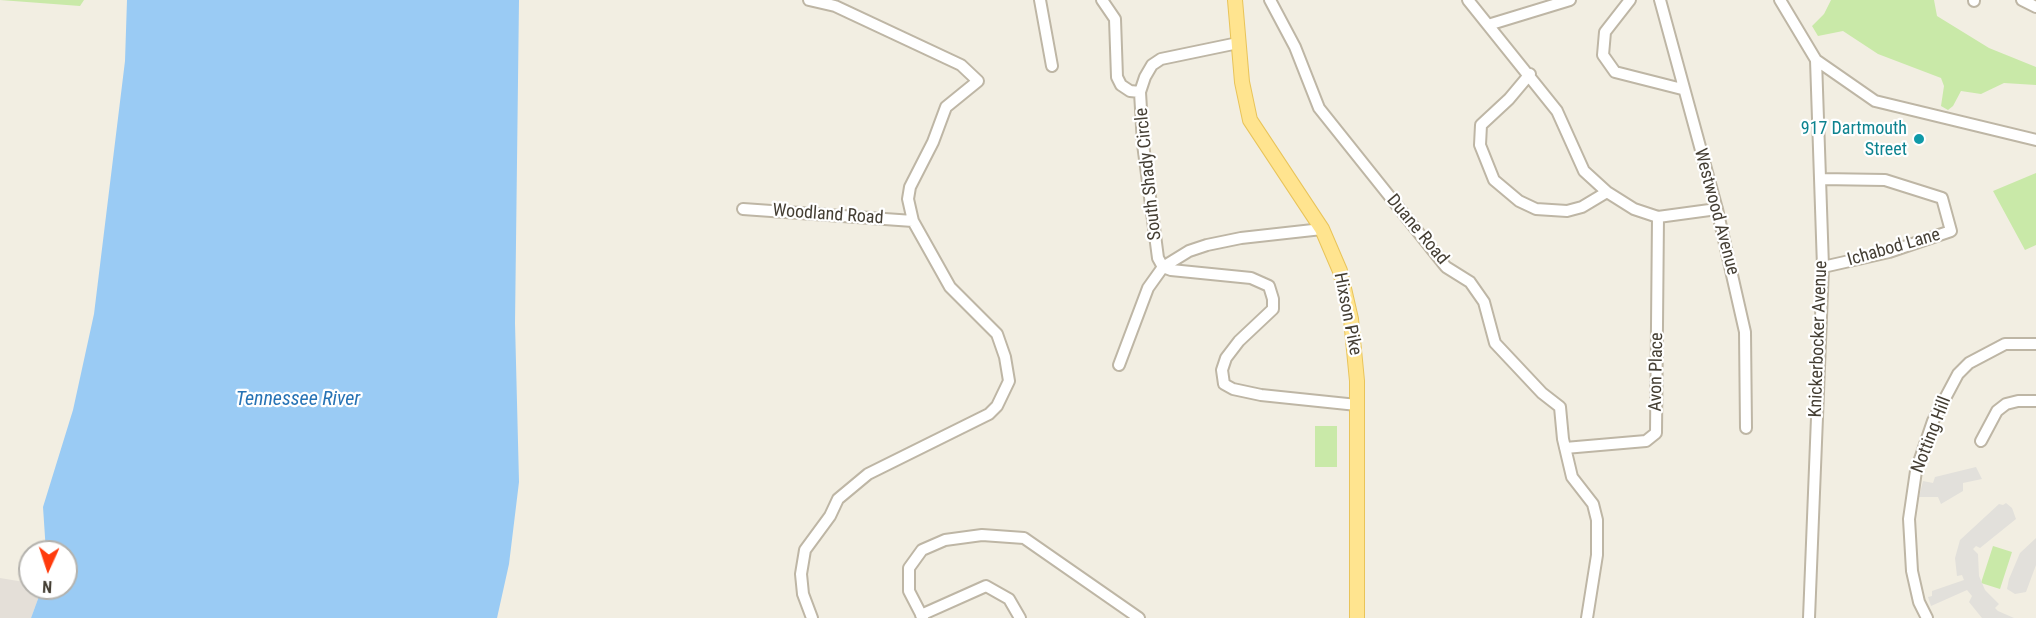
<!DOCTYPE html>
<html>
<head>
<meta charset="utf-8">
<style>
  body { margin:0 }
  #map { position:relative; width:2036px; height:618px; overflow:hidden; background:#f2eee2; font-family:"Roboto Condensed",sans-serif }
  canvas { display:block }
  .north { position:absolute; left:18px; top:540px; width:60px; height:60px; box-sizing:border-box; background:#fff; border:2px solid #b4b2ad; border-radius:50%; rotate:183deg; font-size:16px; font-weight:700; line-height:24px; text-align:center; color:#443e33 }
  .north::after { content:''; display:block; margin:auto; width:21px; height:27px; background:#ff3b0d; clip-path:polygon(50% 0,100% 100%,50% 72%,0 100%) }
</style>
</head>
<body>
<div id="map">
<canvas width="2036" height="618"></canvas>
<div class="north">N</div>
</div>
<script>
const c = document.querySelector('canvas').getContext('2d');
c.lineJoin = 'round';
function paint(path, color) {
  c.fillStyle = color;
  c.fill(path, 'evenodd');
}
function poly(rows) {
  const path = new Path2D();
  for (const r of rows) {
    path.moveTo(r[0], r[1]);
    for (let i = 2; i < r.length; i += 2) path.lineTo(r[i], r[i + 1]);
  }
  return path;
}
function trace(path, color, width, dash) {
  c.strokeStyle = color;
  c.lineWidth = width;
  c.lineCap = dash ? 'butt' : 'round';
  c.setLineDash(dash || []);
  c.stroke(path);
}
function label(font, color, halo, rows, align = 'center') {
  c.font = font + ' "Roboto Condensed",sans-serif';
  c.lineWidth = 4.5;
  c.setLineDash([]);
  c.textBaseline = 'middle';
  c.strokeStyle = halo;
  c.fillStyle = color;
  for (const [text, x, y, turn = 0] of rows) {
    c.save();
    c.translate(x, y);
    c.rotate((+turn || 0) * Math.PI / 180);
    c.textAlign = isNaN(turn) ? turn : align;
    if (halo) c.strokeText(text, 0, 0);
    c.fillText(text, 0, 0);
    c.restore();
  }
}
paint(poly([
  [0,578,30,583,30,588,42,588,31,618,0,618]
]), '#e4dfd8');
paint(poly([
  [0,0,84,0,80,6],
  [1831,0,1934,0,1937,16,1989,48,2036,67,2036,85,2004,83,1981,94,1961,91,1953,106,1948,110,1941,106,1944,86,1941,78,1878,54,1843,31,1818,36,1812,26,1824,14],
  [2036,173,2036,245,2025,250,1993,191],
  [1315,426,1337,426,1337,467,1315,467],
  [1993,546,2012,552,2000,589,1981,583]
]), '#c9e9a8');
paint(poly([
  [1976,467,1982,479,1963,483,1963,491,1941,504,1938,497,1919,497,1923,481,1933,483,1935,477],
  [2006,503,2012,508,2016,519,1980,548,1976,546,1973,549,1978,554,1979,576,1985,590,1999,604,1995,608,1998,611,2014,618,1982,618,1969,602,1972,596,1967,590,1931,606,1928,597,1932,596,1932,591,1964,580,1962,575,1957,576,1955,558,1960,540,1999,504,2003,505],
  [2036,538,2036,565,2026,592,2015,594,2007,589,2009,579,2020,553]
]), '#e2e0db');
paint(poly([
  [127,0,519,0,515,323,519,482,509,564,497,618,31,618,42,588,66,588,66,552,46,552,43,507,73,410,94,314,125,61]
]), '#9acbf4');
const minor = poly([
  [809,0,835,6,961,65,978,81,946,107,933,142,910,187,908,199,913,221,950,287,997,334,1005,357,1009,381,997,406,989,414,868,474,838,499,830,516,805,550,801,574,803,594,812,618],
  [1040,0,1052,66],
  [1102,0,1115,19,1117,77,1121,85,1130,91,1140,92],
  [1270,0,1295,47,1319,108,1446,267,1470,282,1484,302,1495,343,1542,393,1560,407,1563,439,1572,477,1593,504,1597,520,1597,555,1587,618],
  [1468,0,1557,111,1584,171,1607,192,1634,209,1658,217,1717,209],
  [1630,0,1605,32,1603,55,1615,72,1682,89],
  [1660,0,1717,209,1745,332,1746,428],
  [1780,0,1816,60,1875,101,2036,140],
  [2022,0,2036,7],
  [1974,1,1974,0],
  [1488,25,1570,0],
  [1238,43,1161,59,1152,65,1145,77,1140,92,1143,144,1158,258,1163,267,1171,270,1251,278,1269,286,1273,299,1273,309,1239,341,1226,358,1222,370,1224,384,1233,389,1261,395,1357,405],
  [1530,74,1509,99,1481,125,1480,145,1494,180,1519,201,1536,209,1567,211,1582,207,1607,192],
  [1821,179,1885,180,1942,198,1951,231,1889,252,1823,267],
  [743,209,913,221],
  [1119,365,1148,288,1163,267,1189,251,1207,245,1241,238,1322,229],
  [1981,441,1997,411,2006,404,2018,401,2036,401],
  [1565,448,1646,441,1656,433,1658,217],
  [921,615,986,586,1009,599,1020,618],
  [923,618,909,591,909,568,922,550,945,540,982,535,1024,538,1139,618],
  [1809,618,1823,267,1816,60],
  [1927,618,1919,602,1912,571,1909,519,1916,471,1933,421,1958,374,1969,363,2005,344,2036,344]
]);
const major = poly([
  [1235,0,1242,82,1250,120,1322,229,1340,271,1351,319,1357,381,1357,618]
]);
trace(minor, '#beb6a5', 14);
trace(major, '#e9c459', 16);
trace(minor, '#fff', 10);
trace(major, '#ffe48f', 14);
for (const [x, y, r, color] of [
  [1919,139,6,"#0f9aa8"]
]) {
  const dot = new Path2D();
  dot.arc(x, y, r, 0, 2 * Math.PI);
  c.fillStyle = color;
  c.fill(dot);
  trace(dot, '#fff', 2);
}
label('18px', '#0d838f', '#fff', [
  ["917 Dartmouth",1907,129],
  ["Street",1907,150]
], 'right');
label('18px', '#443e33', '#fff', [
  ["South Shady Circle",1149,174,-96],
  ["Westwood Avenue",1716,212,75],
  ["Woodland Road",828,215,4],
  ["Duane Road",1417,230,50],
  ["Ichabod Lane",1894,248,-16],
  ["Hixson Pike",1347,314,79],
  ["Knickerbocker Avenue",1819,339,-88],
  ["Avon Place",1657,372,-89],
  ["Notting Hill",1932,435,-69]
]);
label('italic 20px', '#2773b5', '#fff', [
  ["Tennessee River",298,400]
]);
</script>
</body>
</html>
